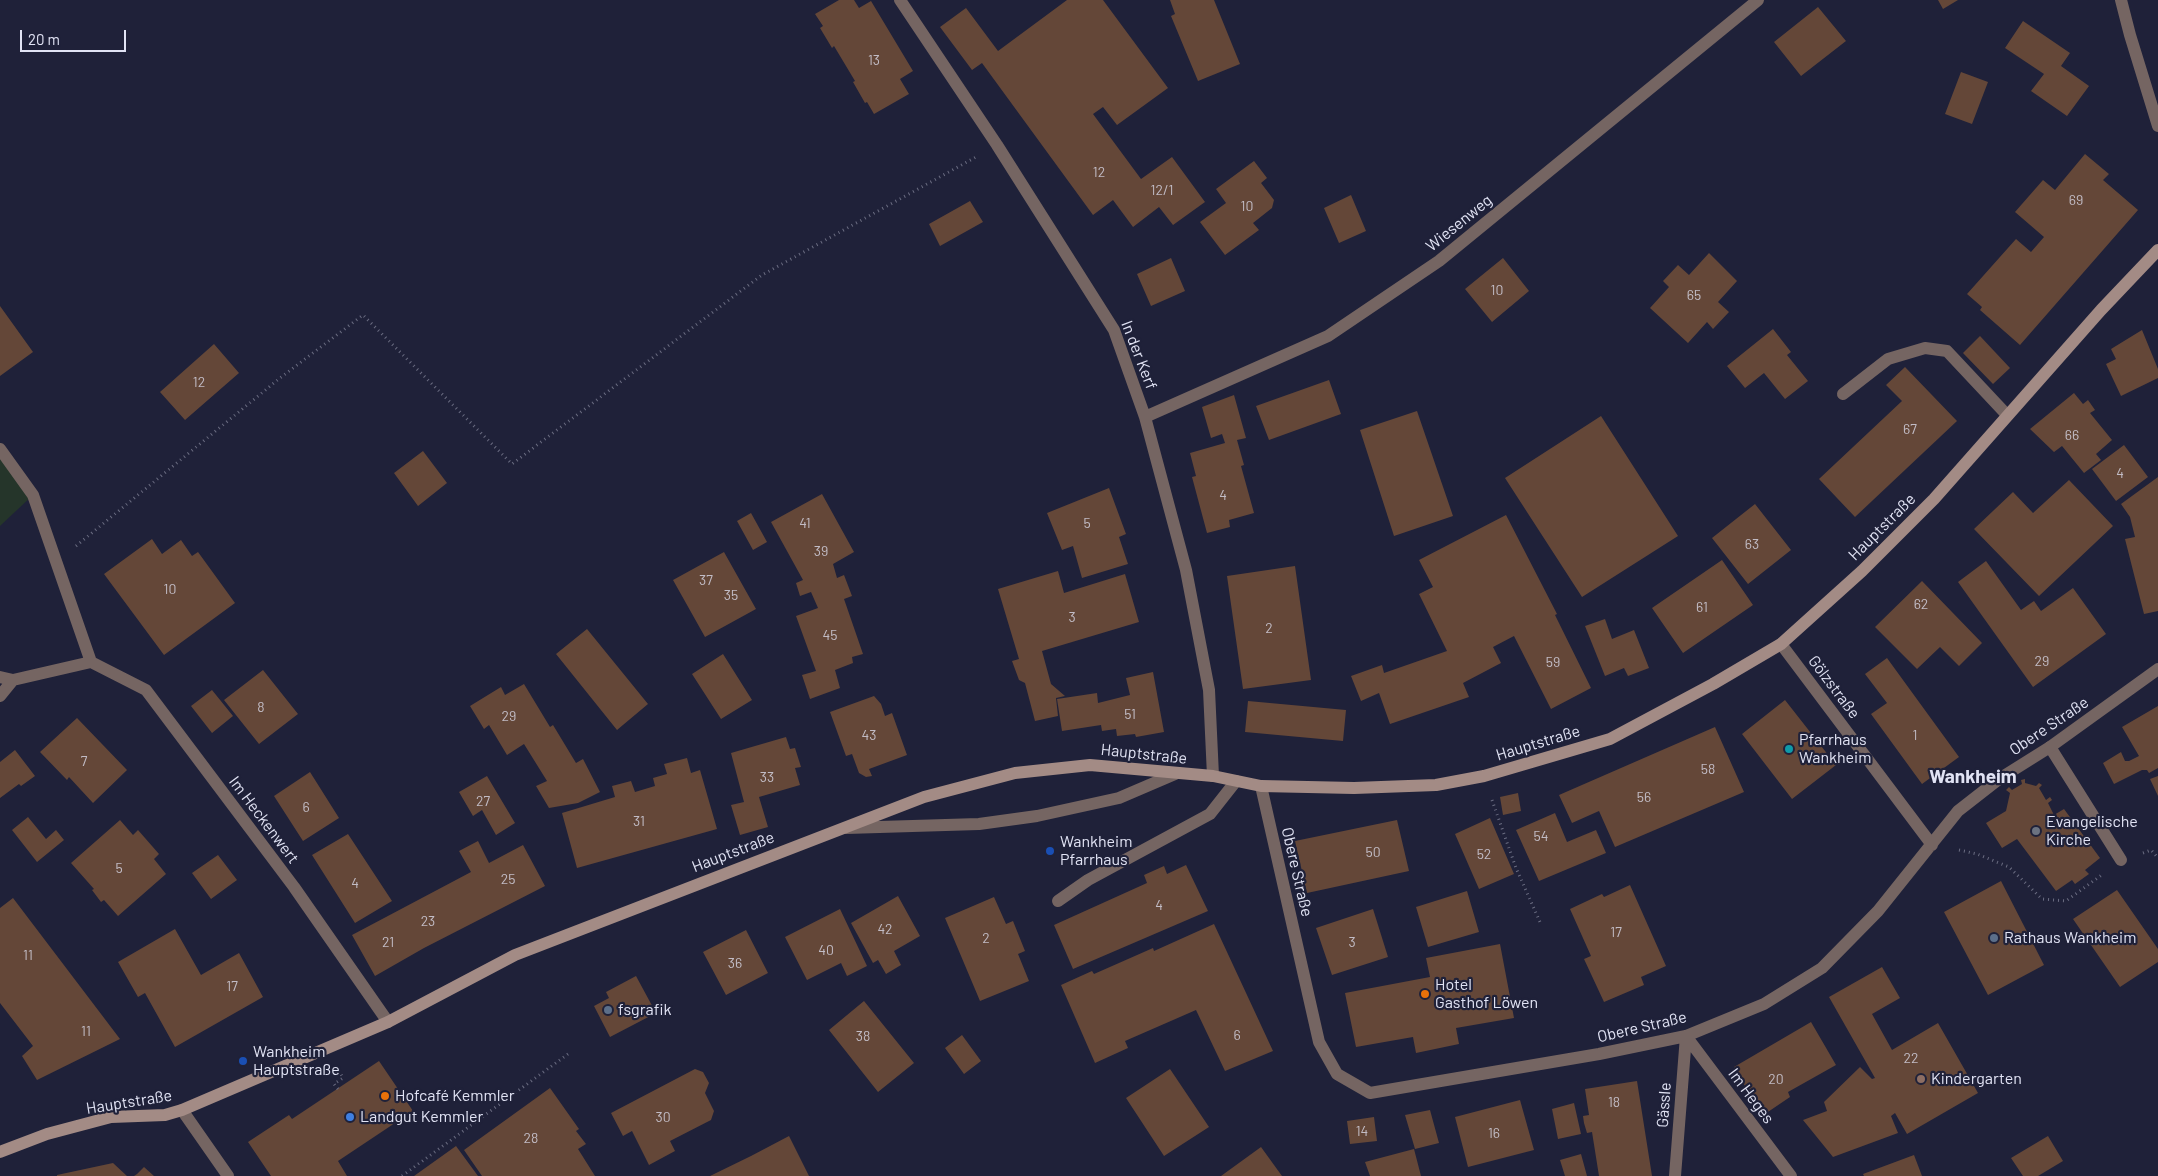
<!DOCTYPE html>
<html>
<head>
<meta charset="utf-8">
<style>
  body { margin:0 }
  #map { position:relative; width:2158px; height:1176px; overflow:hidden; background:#1f2139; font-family:Barlow,sans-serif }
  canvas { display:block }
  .scale { position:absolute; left:20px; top:30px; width:106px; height:22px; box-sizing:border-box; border:2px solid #e1e3f4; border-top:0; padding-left:6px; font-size:15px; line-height:18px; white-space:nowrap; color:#e1e3f4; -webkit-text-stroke:4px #1f2139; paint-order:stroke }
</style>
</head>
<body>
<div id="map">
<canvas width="2158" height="1176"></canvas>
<div class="scale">20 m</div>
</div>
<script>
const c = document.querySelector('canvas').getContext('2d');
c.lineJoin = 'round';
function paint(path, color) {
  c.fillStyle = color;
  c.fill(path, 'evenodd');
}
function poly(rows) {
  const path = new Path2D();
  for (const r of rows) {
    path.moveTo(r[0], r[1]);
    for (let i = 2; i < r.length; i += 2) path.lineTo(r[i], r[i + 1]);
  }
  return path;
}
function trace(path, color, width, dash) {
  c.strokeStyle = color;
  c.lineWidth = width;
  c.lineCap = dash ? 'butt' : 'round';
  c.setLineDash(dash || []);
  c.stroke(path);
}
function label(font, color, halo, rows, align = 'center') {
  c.font = font + ' Barlow,sans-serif';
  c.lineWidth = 4.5;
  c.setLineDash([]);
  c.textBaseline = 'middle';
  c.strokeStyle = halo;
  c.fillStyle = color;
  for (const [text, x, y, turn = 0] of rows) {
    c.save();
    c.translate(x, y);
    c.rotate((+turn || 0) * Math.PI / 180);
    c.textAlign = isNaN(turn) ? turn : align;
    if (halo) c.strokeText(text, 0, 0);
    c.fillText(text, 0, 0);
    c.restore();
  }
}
paint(poly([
  [0,449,33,495,0,526]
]), '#25352a');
paint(poly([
  [839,0,854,0,859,8,871,1,913,71,900,79,909,94,874,114,867,102,865,103,853,82,855,81,834,46,832,48,820,28,823,26,815,14],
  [1067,0,1103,0,1168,88,1117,125,1103,107,1093,114,1141,179,1172,157,1205,202,1173,225,1159,207,1133,227,1113,200,1093,215,982,63,972,70,940,27,966,8,998,51],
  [1170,0,1214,0,1240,64,1198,81,1171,16,1175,14],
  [1938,0,1958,0,1943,9],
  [1818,7,1846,41,1801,76,1774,42],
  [2023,21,2070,53,2061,66,2089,86,2067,116,2031,91,2044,74,2005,48],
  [1961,72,1988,82,1972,124,1945,114],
  [2085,154,2109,174,2103,180,2138,210,2020,345,1980,310,1982,307,1967,294,2016,239,2031,252,2044,237,2015,212,2043,180,2055,190],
  [1254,161,1267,178,1261,183,1274,200,1272,208,1253,223,1259,230,1225,255,1200,222,1226,203,1216,189],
  [1351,195,1366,231,1339,243,1324,208],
  [970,201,983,222,940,246,929,224],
  [1709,253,1737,281,1718,302,1729,312,1713,329,1707,322,1688,343,1650,308,1669,287,1663,281,1678,265,1689,275],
  [1171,258,1185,291,1151,306,1137,274],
  [1503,258,1529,291,1492,322,1465,289],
  [0,306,33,352,0,376],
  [1773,329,1791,352,1787,355,1808,381,1785,399,1764,373,1745,388,1727,366],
  [2142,330,2158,369,2158,378,2121,396,2106,364,2116,359,2111,349],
  [1980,336,2010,368,1993,384,1963,353],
  [214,344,239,373,185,420,160,392],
  [1905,367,1957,421,1855,517,1819,479,1902,401,1886,385],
  [1329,380,1341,414,1269,440,1256,406],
  [2074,393,2083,404,2088,400,2095,410,2090,413,2112,440,2096,454,2101,460,2084,473,2062,446,2054,452,2030,429],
  [1234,395,1246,438,1237,440,1244,465,1241,466,1254,513,1229,520,1230,527,1207,533,1192,477,1196,476,1190,453,1225,443,1222,434,1211,438,1202,407],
  [1417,411,1453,516,1394,536,1360,430],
  [1601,416,1678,536,1582,597,1505,478],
  [2124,445,2148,477,2116,501,2092,469],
  [423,451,447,483,418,506,394,473],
  [2158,477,2158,611,2144,614,2125,539,2135,537,2130,517,2121,504],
  [2069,480,2113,526,2039,596,1974,529,2013,492,2033,513],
  [1109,488,1126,534,1119,537,1128,564,1082,578,1073,546,1062,550,1047,513],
  [822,494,854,552,833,564,837,578,844,575,852,596,844,599,863,654,852,657,853,663,835,670,840,688,810,699,802,675,816,671,796,616,818,608,811,592,800,596,796,583,803,580,771,522],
  [1755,504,1791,550,1748,584,1712,538],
  [751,513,767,542,753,550,737,521],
  [1506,515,1557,614,1555,615,1591,688,1551,709,1514,636,1493,647,1501,663,1463,683,1469,697,1390,724,1379,693,1361,701,1351,676,1382,665,1384,673,1447,651,1419,594,1433,587,1419,560],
  [152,539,162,554,181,540,192,556,198,552,235,603,164,655,104,574],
  [724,552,756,609,705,637,673,580],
  [1722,560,1753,605,1683,653,1652,608],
  [1986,561,2021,610,2034,601,2041,611,2073,588,2106,634,2033,687,1958,582],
  [1295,566,1311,680,1243,689,1227,576],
  [1058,571,1064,593,1125,574,1139,622,1042,651,1051,684,1065,696,1056,698,1058,716,1035,721,1025,683,1019,680,1012,661,1019,659,998,589],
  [1922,581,1982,643,1959,666,1940,647,1917,669,1875,627],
  [1605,619,1612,639,1634,630,1649,668,1628,676,1624,668,1605,676,1585,626],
  [587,629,648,704,617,730,556,654],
  [723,654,752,700,721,719,692,674],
  [1887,658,1959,757,1922,784,1871,714,1887,703,1865,674],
  [263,670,298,714,259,744,224,700],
  [1153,672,1164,732,1136,737,1135,734,1117,736,1116,729,1102,731,1101,725,1062,731,1057,699,1097,693,1098,703,1130,695,1126,678],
  [524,684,550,727,553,725,576,763,583,759,600,792,578,803,549,808,536,786,547,781,524,744,507,755,489,725,484,729,470,706,501,687,505,695],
  [212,690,233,716,212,733,191,706],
  [874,696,881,704,885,716,892,713,907,755,869,769,872,776,866,777,859,773,852,754,846,756,830,712],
  [1785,700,1836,765,1792,799,1742,734],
  [1248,701,1346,710,1343,741,1245,732],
  [2158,706,2158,768,2149,773,2147,770,2142,770,2114,784,2103,763,2121,752,2125,761,2129,761,2139,756,2122,727],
  [77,718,127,770,93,803,69,777,67,780,40,752],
  [1715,727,1744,792,1615,847,1599,811,1572,823,1559,795],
  [786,737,790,749,795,748,801,767,795,768,800,785,759,797,768,827,740,835,731,805,744,802,731,753],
  [15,750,35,776,21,786,19,784,0,798,0,762],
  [687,758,691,773,700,770,717,829,577,868,562,813,615,797,612,786,631,781,635,792,655,786,653,778,667,774,664,764],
  [310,772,339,818,303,841,274,796],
  [487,776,515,823,496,835,482,810,473,816,459,792],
  [2158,776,2158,796,2150,779],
  [2025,779,2025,783,2036,786,2039,783,2042,785,2039,788,2046,800,2050,797,2052,800,2048,803,2054,815,2064,809,2100,858,2085,870,2089,874,2075,884,2072,880,2056,891,2017,839,2002,848,1986,823,2006,811,2010,793,2006,790,2009,787,2012,790,2022,784,2021,780],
  [1518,793,1521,811,1503,815,1500,797],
  [1555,813,1567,842,1596,830,1606,853,1539,881,1516,830],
  [28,817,46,839,56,830,64,840,37,862,12,830],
  [1490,818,1514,874,1479,889,1455,834],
  [120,820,133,835,138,830,159,854,154,859,166,874,118,916,104,900,101,902,92,890,94,889,71,863],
  [1397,820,1409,871,1307,893,1295,841],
  [348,834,392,901,355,923,312,855],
  [478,841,489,863,523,845,545,886,424,948,375,976,352,935,471,872,459,851],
  [218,855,237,880,211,899,192,873],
  [1186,865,1208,911,1073,969,1054,925,1147,883,1144,875,1164,866,1167,874],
  [2001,881,2044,965,1988,995,1944,912],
  [1630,885,1666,966,1641,977,1644,985,1604,1002,1584,959,1591,956,1570,909,1602,894,1604,897],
  [2117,890,2158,949,2158,962,2120,987,2073,919],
  [1467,891,1479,932,1428,947,1416,907],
  [898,896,920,936,894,951,901,965,886,974,878,960,873,963,851,923],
  [994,897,1006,924,1013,921,1025,951,1018,954,1029,981,980,1001,945,918],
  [13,898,120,1039,37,1080,22,1056,33,1046,0,1003,0,908],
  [840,909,867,966,847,976,841,963,807,980,785,937],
  [1373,909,1388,957,1332,975,1316,928],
  [1214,924,1273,1051,1225,1071,1196,1010,1125,1041,1128,1048,1095,1063,1061,985,1092,971,1094,974,1153,948,1154,951],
  [175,929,201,975,239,953,263,997,175,1047,145,993,138,997,118,962],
  [746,930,768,973,726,995,703,952],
  [1500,944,1514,1018,1456,1028,1459,1044,1416,1053,1413,1037,1356,1047,1345,993,1430,977,1426,958],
  [1882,967,1900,998,1872,1014,1892,1050,1938,1023,1978,1093,1907,1134,1895,1113,1891,1116,1898,1133,1833,1157,1803,1120,1827,1111,1824,1102,1860,1067,1872,1079,1875,1078,1829,997],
  [636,976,656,1013,610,1037,594,1006,609,998,606,992],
  [864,1001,914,1063,878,1092,829,1030],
  [1811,1022,1836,1065,1788,1092,1790,1097,1762,1116,1734,1067],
  [962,1035,981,1061,964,1074,945,1048],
  [379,1061,413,1111,338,1161,347,1176,271,1176,248,1142,289,1115,292,1119],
  [695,1069,703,1072,709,1083,705,1093,714,1111,711,1120,670,1141,675,1151,649,1165,632,1131,623,1136,611,1113],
  [1170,1069,1209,1127,1164,1156,1126,1098],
  [1637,1081,1652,1176,1599,1176,1592,1132,1587,1133,1584,1123,1583,1116,1589,1115,1585,1089],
  [550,1088,579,1129,576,1131,586,1144,578,1149,595,1176,482,1176,464,1150],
  [1520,1100,1534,1150,1468,1167,1455,1117],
  [1574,1103,1581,1134,1558,1139,1552,1109],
  [1430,1110,1439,1143,1415,1149,1405,1115],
  [1374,1117,1377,1141,1350,1144,1347,1121],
  [789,1136,809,1176,710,1176,751,1156],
  [2048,1136,2063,1161,2038,1176,2023,1176,2011,1158],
  [456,1146,478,1176,414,1176],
  [1261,1147,1282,1176,1221,1176],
  [1414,1149,1421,1176,1370,1176,1365,1162],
  [1581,1154,1587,1176,1565,1176,1560,1160],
  [1914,1155,1922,1176,1864,1176,1863,1174],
  [113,1163,127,1176,57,1176,57,1175],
  [144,1167,154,1176,134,1176,137,1174]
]), '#644738');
trace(poly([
  [76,546,280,378,363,315,512,464,762,275,976,157],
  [1492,800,1516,868,1540,922],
  [1959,850,1977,854,2009,867,2042,899,2066,901,2103,874],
  [2143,853,2151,850,2158,858],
  [338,1089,334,1084,343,1078,338,1069],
  [402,1176,568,1054]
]), '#6b6d82', 3, [1, 4]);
trace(poly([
  [1843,394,1888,359,1925,348,1947,351,2007,415],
  [2050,747,2121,860],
  [846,828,979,824,1037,816,1119,798,1175,774],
  [1058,901,1088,880,1210,814,1236,781]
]), '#756562', 12);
trace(poly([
  [900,0,997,145,1114,330,1145,417,1186,570,1209,690,1213,776],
  [2121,0,2130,35,2158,126],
  [1145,417,1328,336,1439,261,1758,0],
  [0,449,33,495,91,662],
  [1781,644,1932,845],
  [0,677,13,680],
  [0,696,13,680,91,662,146,690,294,887,388,1022],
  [1261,786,1319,1042,1337,1074,1370,1093,1599,1054,1686,1036,1764,1004,1822,968,1878,911,1958,811,1999,779,2050,747,2158,669],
  [1686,1036,1791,1176],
  [182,1110,228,1176],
  [1675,1176,1686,1036]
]), '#756562', 12);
trace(poly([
  [0,1152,47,1134,111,1117,165,1115,182,1110,388,1022,515,955,924,797,1015,773,1090,765,1213,776,1261,786,1354,788,1436,785,1484,776,1610,739,1713,684,1781,644,1862,571,1934,499,2101,310,2158,250]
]), '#a38b85', 12);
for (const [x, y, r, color] of [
  [1789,749,5,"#0f9aa8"],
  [2036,831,5,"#6b7280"],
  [1050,851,5,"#1a4fb4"],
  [1994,938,5,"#5c6f8a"],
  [1425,994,5,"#e8710a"],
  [608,1010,5,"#5c6f8a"],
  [243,1061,5,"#1a4fb4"],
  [1921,1079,5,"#8d6e63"],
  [385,1096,5,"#e8710a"],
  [350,1117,5,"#3f7fe0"]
]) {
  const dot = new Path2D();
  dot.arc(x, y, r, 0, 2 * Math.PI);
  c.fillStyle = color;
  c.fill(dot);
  trace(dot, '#1f2139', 2);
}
label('14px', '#c2bcc5', null, [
  ["13",874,60],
  ["12",1099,172],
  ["12/1",1162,190],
  ["69",2076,200],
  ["10",1247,206],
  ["10",1497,290],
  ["65",1694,295],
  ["12",199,382],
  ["67",1910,429],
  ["66",2072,435],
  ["4",2120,473],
  ["4",1223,495],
  ["41",805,523],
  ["5",1087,523],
  ["63",1752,544],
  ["39",821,551],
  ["37",706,580],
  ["10",170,589],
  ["35",731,595],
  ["62",1921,604],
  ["61",1702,607],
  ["3",1072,617],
  ["2",1269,628],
  ["45",830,635],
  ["29",2042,661],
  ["59",1553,662],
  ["8",261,707],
  ["51",1130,714],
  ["29",509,716],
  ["43",869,735],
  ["1",1915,735],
  ["7",84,761],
  ["58",1708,769],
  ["33",767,777],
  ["56",1644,797],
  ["27",483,801],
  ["6",306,807],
  ["31",639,821],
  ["54",1541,836],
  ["50",1373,852],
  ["52",1484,854],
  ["5",119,868],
  ["25",508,879],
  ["4",355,883],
  ["4",1159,905],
  ["23",428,921],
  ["42",885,929],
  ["17",1616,932],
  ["2",986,938],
  ["21",388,942],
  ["3",1352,942],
  ["40",826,950],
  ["11",28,955],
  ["36",735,963],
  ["17",232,986],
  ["11",86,1031],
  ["6",1237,1035],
  ["38",863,1036],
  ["22",1911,1058],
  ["20",1776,1079],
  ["18",1614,1102],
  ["30",663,1117],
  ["14",1362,1131],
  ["16",1494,1133],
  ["28",531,1138]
]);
label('16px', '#e1e3f4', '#1f2139', [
  ["Wiesenweg",1459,223,-39],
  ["In der Kerf",1139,355,69],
  ["Hauptstraße",1882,527,-45],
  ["Gölzstraße",1834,687,53],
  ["Obere Straße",2049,726,-34],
  ["Hauptstraße",1538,743,-17],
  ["Hauptstraße",1144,754,6],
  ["Im Heckenwert",264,820,53],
  ["Hauptstraße",733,852,-21],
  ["Obere Straße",1297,872,77],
  ["Obere Straße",1642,1027,-13],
  ["Im Heges",1751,1096,53],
  ["Hauptstraße",129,1102,-9],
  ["Gässle",1664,1105,-86]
]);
label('16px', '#e1e3f4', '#1f2139', [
  ["Pfarrhaus",1799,740],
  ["Wankheim",1799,758],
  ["Evangelische",2046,822],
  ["Kirche",2046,840],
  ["Wankheim",1060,842],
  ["Pfarrhaus",1060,860],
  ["Rathaus Wankheim",2004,938],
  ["Hotel",1435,985],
  ["Gasthof Löwen",1435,1003],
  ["fsgrafik",618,1010],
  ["Wankheim",253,1052],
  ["Hauptstraße",253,1070],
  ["Kindergarten",1931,1079],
  ["Hofcafé Kemmler",395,1096],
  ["Landgut Kemmler",360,1117]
], 'left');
label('bold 19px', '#e1e3f4', '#1f2139', [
  ["Wankheim",1973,777]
]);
</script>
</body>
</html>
